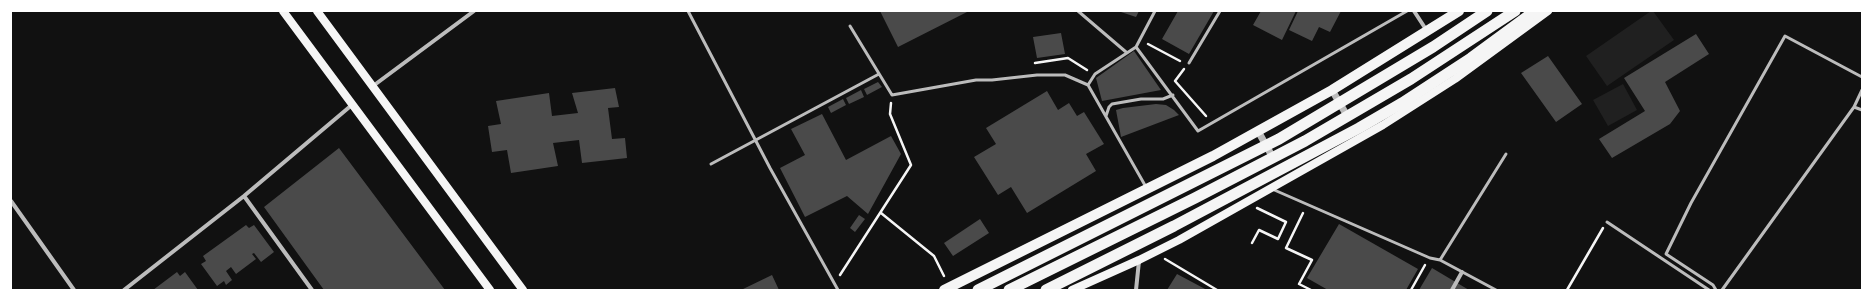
<!DOCTYPE html>
<html>
<head>
<meta charset="utf-8">
<style>
  body { margin:0 }
  #map { position:relative; width:1873px; height:301px; overflow:hidden; background:#111; font-family:Cabin,sans-serif }
  canvas { display:block }
  .frame { position:absolute; inset:0; border:12px solid #fff; pointer-events:none }
</style>
</head>
<body>
<div id="map">
<canvas width="1873" height="301"></canvas>
<div class="frame"></div>
</div>
<script>
const c = document.querySelector('canvas').getContext('2d');
c.lineJoin = 'round';
function paint(path, color) {
  c.fillStyle = color;
  c.fill(path, 'evenodd');
}
function poly(rows) {
  const path = new Path2D();
  for (const r of rows) {
    path.moveTo(r[0], r[1]);
    for (let i = 2; i < r.length; i += 2) path.lineTo(r[i], r[i + 1]);
  }
  return path;
}
function trace(path, color, width, dash) {
  c.strokeStyle = color;
  c.lineWidth = width;
  c.lineCap = dash ? 'butt' : 'round';
  c.setLineDash(dash || []);
  c.stroke(path);
}
paint(poly([
  [1651,11,1653,11,1674,40,1607,86,1586,56],
  [1623,84,1637,110,1608,126,1593,100]
]), '#202020');
paint(poly([
  [880,11,969,11,898,47],
  [1118,11,1139,11,1136,17],
  [1178,11,1214,11,1189,54,1162,39],
  [1261,11,1296,11,1282,40,1253,25],
  [1298,11,1341,11,1330,32,1319,27,1312,41,1289,30],
  [1061,33,1065,54,1037,58,1033,37],
  [1696,34,1709,54,1665,82,1680,111,1670,124,1612,158,1599,139,1645,111,1624,78],
  [1134,51,1161,90,1102,101,1096,78],
  [1548,56,1582,104,1556,122,1521,73],
  [878,82,882,87,867,95,864,89],
  [615,88,619,107,608,108,612,139,625,138,627,158,582,163,579,140,553,143,558,166,511,173,507,150,492,152,488,126,501,124,496,101,549,93,552,116,578,113,572,93],
  [861,90,864,97,849,104,846,98],
  [1047,91,1058,110,1069,103,1077,116,1084,112,1104,144,1086,154,1096,171,1027,213,1011,187,998,195,974,157,996,144,986,128],
  [843,99,846,105,831,113,828,107],
  [1156,104,1166,105,1174,110,1179,115,1121,137,1116,110,1123,108],
  [822,114,846,160,891,136,901,154,868,214,847,196,805,217,780,168,805,155,791,129],
  [339,148,445,290,324,290,264,207],
  [859,215,865,219,855,232,850,228],
  [980,219,989,233,953,256,944,243],
  [1339,224,1418,269,1406,290,1328,290,1307,278],
  [246,225,249,228,254,225,274,252,261,262,254,253,252,254,256,259,236,274,231,267,226,271,232,280,226,285,224,281,217,286,201,264,206,261,203,256],
  [1432,268,1469,290,1419,290],
  [177,272,180,276,185,272,198,290,153,290],
  [1177,274,1207,290,1167,290],
  [772,275,779,290,741,290]
]), '#4a4a4a');
trace(poly([
  [1148,44,1180,61],
  [1035,63,1068,58,1087,70],
  [1184,69,1175,81,1206,116],
  [881,213,934,256,944,276],
  [1303,213,1286,248,1312,260,1299,284,1311,290],
  [1252,243,1259,230,1278,239,1286,222,1257,208],
  [1165,259,1217,290],
  [840,275,911,165,890,114,891,103],
  [1411,290,1425,265],
  [1567,290,1603,228]
]), '#f5f5f5', 2.5);
trace(poly([
  [688,11,770,168,838,290],
  [1078,11,1126,52],
  [850,26,892,95,976,80,992,80,1037,75,1065,75,1088,85],
  [1136,47,1198,131,1407,11],
  [1189,63,1220,11],
  [1854,107,1862,110],
  [1106,116,1109,107,1112,104,1141,99,1163,99,1173,95],
  [711,164,879,74],
  [1146,187,1088,85,1095,74,1136,47,1155,11],
  [1272,189,1430,258,1440,260,1496,290],
  [1607,222,1709,290],
  [1440,260,1506,154],
  [1716,290,1713,285,1666,254,1691,203,1785,36,1862,77],
  [1722,290,1854,107,1862,90]
]), '#bcbcbc', 3);
trace(poly([
  [1414,11,1427,31],
  [373,86,474,11],
  [244,196,312,290],
  [11,201,74,290],
  [124,290,244,196,353,104],
  [1136,290,1139,261],
  [1452,290,1462,272]
]), '#bcbcbc', 4);
trace(poly([
  [1332,90,1346,114],
  [1258,131,1272,156]
]), '#bcbcbc', 7);
trace(poly([
  [283,11,490,290],
  [317,11,523,290],
  [1072,290,1139,260,1179,240,1383,125,1455,79,1548,11]
]), '#f5f5f5', 8);
trace(poly([
  [944,290,1213,156,1258,131,1332,90,1459,11]
]), '#f5f5f5', 10);
trace(poly([
  [978,290,1279,139,1433,47,1487,11],
  [1009,290,1195,198,1305,141,1411,79,1515,11],
  [1046,290,1174,226,1359,128,1402,103,1471,58,1535,11]
]), '#f5f5f5', 11);
</script>
</body>
</html>
